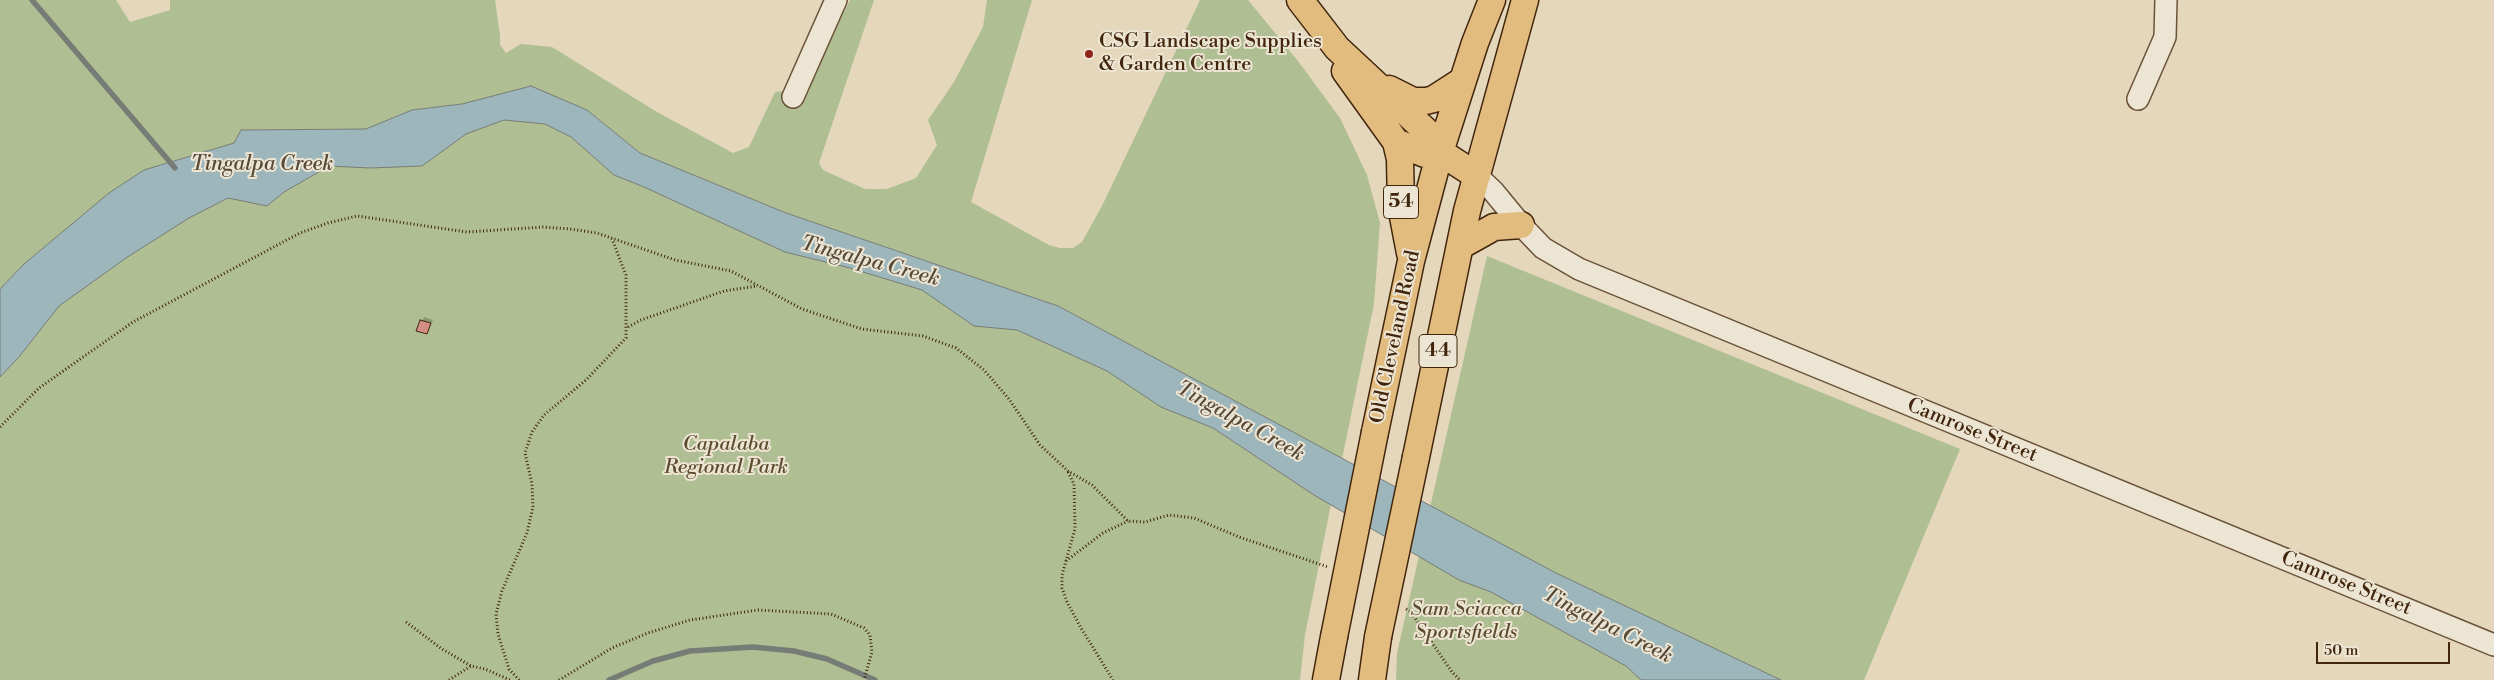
<!DOCTYPE html>
<html>
<head>
<meta charset="utf-8">
<style>
  body { margin:0 }
  #map { position:relative; width:2494px; height:680px; overflow:hidden; background:#e4d7bb; font-family:"Libre Bodoni",serif }
  canvas { display:block }
  .scale { position:absolute; left:2316px; top:642px; width:134px; height:22px; box-sizing:border-box; border:2px solid #41260d; border-top:0; padding-left:6px; font-size:15px; line-height:18px; white-space:nowrap; color:#41260d; -webkit-text-stroke:4px #ede5d3; paint-order:stroke }
</style>
</head>
<body>
<div id="map">
<canvas width="2494" height="680"></canvas>
<div class="scale">50 m</div>
</div>
<script>
const c = document.querySelector('canvas').getContext('2d');
c.lineJoin = 'round';
function paint(path, color) {
  c.fillStyle = color;
  c.fill(path, 'evenodd');
}
function poly(rows) {
  const path = new Path2D();
  for (const r of rows) {
    path.moveTo(r[0], r[1]);
    for (let i = 2; i < r.length; i += 2) path.lineTo(r[i], r[i + 1]);
  }
  return path;
}
function trace(path, color, width, dash) {
  c.strokeStyle = color;
  c.lineWidth = width;
  c.lineCap = dash ? 'butt' : 'round';
  c.setLineDash(dash || []);
  c.stroke(path);
}
function label(font, color, halo, rows, align = 'center') {
  c.font = font + ' "Libre Bodoni",serif';
  c.lineWidth = 4;
  c.setLineDash([]);
  c.textBaseline = 'middle';
  c.strokeStyle = halo;
  c.fillStyle = color;
  for (const [text, x, y, turn = 0] of rows) {
    c.save();
    c.translate(x, y);
    c.rotate((+turn || 0) * Math.PI / 180);
    c.textAlign = isNaN(turn) ? turn : align;
    if (halo) c.strokeText(text, 0, 0);
    c.fillText(text, 0, 0);
    c.restore();
  }
}
paint(poly([
  [0,0,116,0,130,22,170,10,170,0,495,0,500,35,500,45,506,53,521,44,552,47,657,112,733,153,749,147,775,92,804,89,850,0,874,0,819,163,823,170,865,189,887,189,916,178,937,145,928,120,954,82,983,27,987,0,1032,0,971,202,1049,245,1060,248,1073,248,1082,242,1103,204,1200,0,1248,0,1298,61,1340,118,1367,175,1380,223,1374,304,1342,459,1058,306,786,213,640,153,587,110,462,104,412,110,366,129,241,130,234,143,144,170,24,264,0,289],
  [533,108,617,161,972,290,1336,479,1305,635,1300,680,0,680,0,347,198,194],
  [1487,256,1960,449,1864,680,1396,680,1397,653]
]), '#b0bf93');
const water = poly([
  [531,86,587,110,640,153,786,213,1058,306,1556,573,1781,680,1641,680,1626,666,1491,592,1459,580,1314,495,1213,428,1161,407,1107,371,1017,330,974,326,922,290,850,268,785,252,644,187,614,175,571,137,545,124,504,120,466,134,422,166,370,168,329,166,284,192,267,206,228,198,189,218,126,258,59,306,19,357,0,377,0,289,24,264,109,193,144,170,234,143,241,130,366,129,412,110,462,104,531,86]
]);
paint(water, '#9cb6bc');
trace(water, '#787c76', 1);
paint(poly([
  [424,317,433,320,427,333,418,330]
]), '#0003');
trace(poly([
  [32,0,175,168],
  [609,680,653,661,690,651,753,647,794,651,827,659,875,680]
]), '#787c76', 5.5);
const building = poly([
  [420,320,431,323,427,334,416,331,420,320]
]);
paint(building, '#d28d84');
trace(building, '#41260d', 1);
const minor = poly([
  [793,97,836,0],
  [2138,99,2165,37,2166,0],
  [1477,176,1493,191,1521,225,1543,248,1579,269,2494,645]
]);
const major = poly([
  [1300,0,1337,48,1426,131,1440,152,1477,176],
  [1345,71,1396,142,1425,154,1440,152],
  [1389,89,1413,101,1426,101,1434,99,1462,81],
  [1396,142,1400,159,1401,206,1410,253],
  [1460,246,1494,227,1521,225],
  [1375,432,1411,261,1440,152,1475,43,1492,0],
  [1416,457,1467,211,1525,0],
  [1326,680,1334,637],
  [1372,680,1378,637]
]);
trace(minor, '#6a5238', 24);
trace(major, '#41260d', 29);
trace(poly([
  [628,327,641,320,724,291,757,286],
  [0,427,39,388,133,322,300,233,328,223,357,216,467,232,543,227,570,229,597,233,675,260,731,271,802,309,862,329,923,336,956,348,984,370,1009,399,1040,445,1068,471,1092,485,1128,521,1145,522,1169,515,1194,518,1239,537,1328,567],
  [1068,472,1074,484,1075,529,1062,575,1062,588,1067,602,1081,628,1113,680],
  [1066,561,1103,533,1128,521],
  [1406,609,1411,612,1452,672,1460,680],
  [406,622,442,649,471,666],
  [449,680,471,666,485,669,510,680],
  [519,680,509,669,498,634,496,614,502,591,527,533,533,507,532,484,525,453,532,432,544,415,586,380,626,338,626,275,612,239],
  [559,680,612,648,648,633,690,620,758,610,831,614,864,628,870,635,872,652,864,680]
]), '#41260d', 3, [1, 2.5]);
trace(minor, '#ede5d3', 21);
trace(major, '#e2bc7e', 26);
const majorBridge = poly([
  [1334,637,1375,432],
  [1378,637,1416,457]
]);
trace(majorBridge, '#41260d', 29, []);
trace(majorBridge, '#e2bc7e', 26);
for (const [x, y, r, color] of [
  [1089,54,5,"#8f2418"]
]) {
  const dot = new Path2D();
  dot.arc(x, y, r, 0, 2 * Math.PI);
  c.fillStyle = color;
  c.fill(dot);
  trace(dot, '#ede5d3', 2);
}
for (const [x, y, w] of [
  [1401,202,35],
  [1438,351,38]
]) {
  const box = new Path2D();
  box.roundRect(x - w / 2, y - 16.5, w, 33, 4);
  c.fillStyle = '#ede5d3';
  c.fill(box);
  trace(box, '#41260d', 1);
}
label('bold 19px', '#41260d', null, [
  ["54",1401,202],
  ["44",1438,351]
]);
label('20px', '#41260d', '#ede5d3', [
  ["CSG Landscape Supplies",1099,42],
  ["& Garden Centre",1099,65]
], 'left');
label('20px', '#41260d', '#ede5d3', [
  ["Old Cleveland Road",1396,337,-78],
  ["Camrose Street",1972,431,22],
  ["Camrose Street",2346,584,22]
]);
label('italic 20px', '#5d4c2e', '#ede5d3', [
  ["Capalaba",726,445],
  ["Regional Park",726,468],
  ["Sam Sciacca",1466,610],
  ["Sportsfields",1466,633]
]);
label('italic 21px', '#584a39', '#ede5d3', [
  ["Tingalpa Creek",262,165],
  ["Tingalpa Creek",870,262,15],
  ["Tingalpa Creek",1240,422,29],
  ["Tingalpa Creek",1607,626,27]
]);
</script>
</body>
</html>
